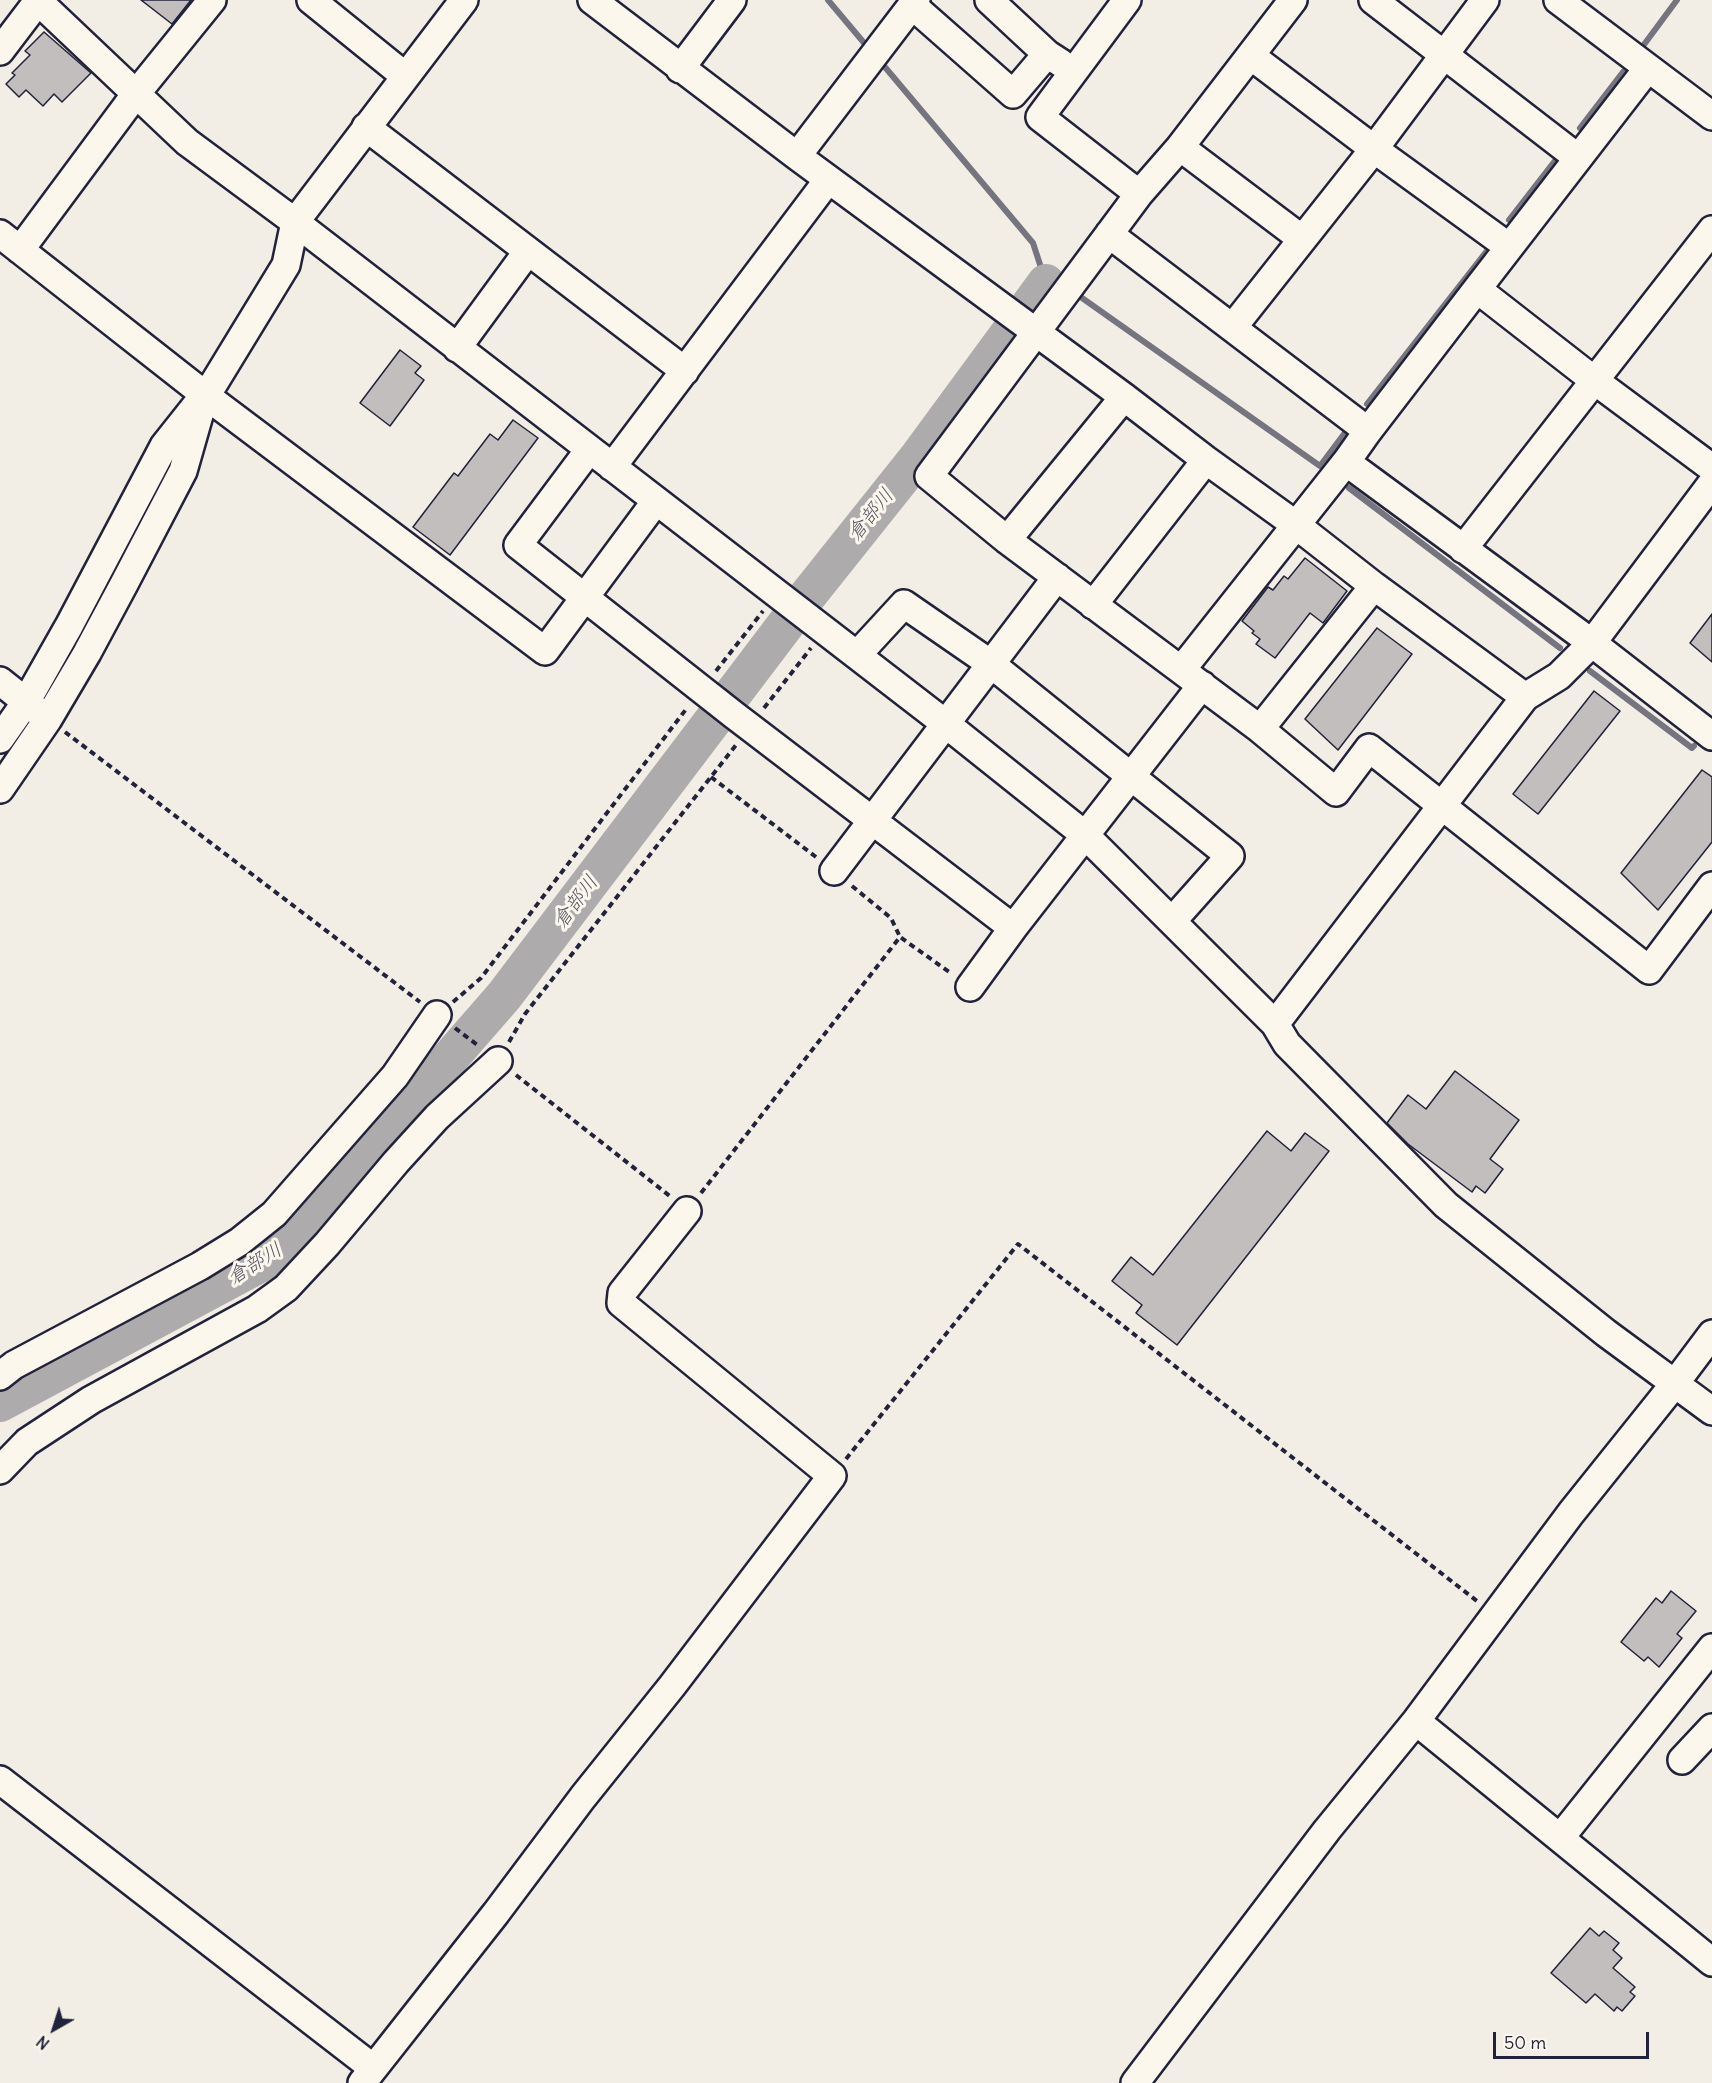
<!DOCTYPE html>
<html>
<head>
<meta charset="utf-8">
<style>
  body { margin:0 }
  #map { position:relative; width:1712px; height:2083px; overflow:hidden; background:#f2eee5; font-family:Delius,sans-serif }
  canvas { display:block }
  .north { position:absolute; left:24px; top:1999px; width:60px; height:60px; -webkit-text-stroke:4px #fbf7ec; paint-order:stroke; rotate:219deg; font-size:16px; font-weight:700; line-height:24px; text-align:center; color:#22223b }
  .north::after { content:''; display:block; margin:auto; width:21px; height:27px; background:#22223b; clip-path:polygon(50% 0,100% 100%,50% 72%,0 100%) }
  .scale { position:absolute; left:1493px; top:2032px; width:156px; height:27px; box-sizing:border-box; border:3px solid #22223b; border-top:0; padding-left:8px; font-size:18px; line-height:21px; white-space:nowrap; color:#22223b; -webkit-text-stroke:4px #fbf7ec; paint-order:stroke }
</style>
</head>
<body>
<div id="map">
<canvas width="1712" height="2083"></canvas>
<div class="north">N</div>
<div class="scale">50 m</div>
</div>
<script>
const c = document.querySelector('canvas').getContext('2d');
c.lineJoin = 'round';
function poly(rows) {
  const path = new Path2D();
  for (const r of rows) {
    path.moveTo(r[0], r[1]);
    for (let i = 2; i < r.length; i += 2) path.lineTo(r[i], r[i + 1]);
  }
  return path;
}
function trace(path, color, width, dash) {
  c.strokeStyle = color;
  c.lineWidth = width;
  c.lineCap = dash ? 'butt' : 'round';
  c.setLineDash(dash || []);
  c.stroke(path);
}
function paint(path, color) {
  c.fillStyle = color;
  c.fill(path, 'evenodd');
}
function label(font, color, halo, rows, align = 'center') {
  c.font = font + ' Delius,"Klee One",sans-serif';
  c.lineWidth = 6;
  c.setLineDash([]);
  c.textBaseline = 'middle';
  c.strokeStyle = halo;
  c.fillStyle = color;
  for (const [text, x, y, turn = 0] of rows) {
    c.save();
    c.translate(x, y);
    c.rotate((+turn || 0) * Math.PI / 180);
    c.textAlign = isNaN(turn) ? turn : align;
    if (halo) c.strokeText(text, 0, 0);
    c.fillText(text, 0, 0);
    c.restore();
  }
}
trace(poly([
  [828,0,870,50],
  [1640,50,1677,0],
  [879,60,1033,243,1046,283,1060,288],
  [1580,128,1623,72],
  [1509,220,1554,162],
  [1075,293,1320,466,1344,434],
  [1367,404,1486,252],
  [1349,488,1560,648],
  [1590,671,1692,748,1694,746]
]), '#76747f', 6);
trace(poly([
  [0,1403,280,1253,504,996,805,599,919,456,1046,283]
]), '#aeabad', 38);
const building = poly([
  [141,0,191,0,172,24,141,0],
  [44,32,91,73,62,102,54,94,43,106,26,90,19,97,6,84,15,75,12,73,30,55,25,51,44,32],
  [400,350,421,366,415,373,424,380,390,426,360,403,400,350],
  [513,420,538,438,450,555,413,527,454,473,458,476,490,434,498,440,513,420],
  [1305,558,1347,591,1323,623,1310,613,1275,658,1256,644,1260,639,1252,633,1254,631,1242,621,1268,587,1273,590,1284,576,1288,579,1305,558],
  [1712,614,1712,662,1690,643,1712,614],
  [1377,628,1412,654,1338,750,1305,719,1377,628],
  [1594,691,1620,711,1538,814,1513,794,1594,691],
  [1702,770,1712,777,1712,842,1658,910,1621,873,1702,770],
  [1455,1071,1519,1120,1490,1159,1503,1169,1485,1193,1476,1186,1472,1192,1408,1144,1387,1123,1408,1095,1426,1109,1455,1071],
  [1267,1131,1291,1151,1305,1133,1329,1151,1177,1345,1136,1313,1142,1305,1112,1281,1131,1257,1153,1275,1267,1131],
  [1671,1591,1696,1611,1677,1634,1682,1638,1659,1667,1648,1657,1644,1661,1621,1642,1656,1598,1662,1603,1671,1591],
  [1590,1928,1599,1936,1604,1931,1619,1943,1613,1950,1622,1958,1613,1968,1635,1987,1630,1992,1635,1996,1622,2011,1617,2007,1614,2011,1595,1994,1586,2003,1551,1973,1590,1928]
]);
paint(building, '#c2bebe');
trace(building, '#22223b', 1.5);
const minor = poly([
  [37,0,187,142,295,222,946,724,1085,835,1275,1024,1287,1044,1446,1205,1606,1333,1712,1411],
  [311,0,405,76],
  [592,0,797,156,1124,397,1206,460,1296,525,1374,586,1525,697,1559,676,1592,643,1712,483],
  [989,0,1047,54,1061,63],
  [1127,0,1040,117,1139,194],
  [1293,0,1180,147,1139,194,929,476,1007,540,1260,729,1336,792,1369,748,1649,970,1712,886],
  [1373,0,1578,158],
  [1558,0,1712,116],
  [912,5,1013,94,1047,54],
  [0,51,38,1],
  [1251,56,1374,149,1509,247],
  [680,69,732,0],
  [366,127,685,371],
  [1180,147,1302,239],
  [797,156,916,0],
  [0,234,205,395,545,651,656,501],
  [1109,234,1368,431],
  [20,250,135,95,212,0],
  [1477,289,1595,381,1712,468],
  [1233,327,1374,149,1485,0],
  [457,348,528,251],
  [589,450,518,545,734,715,1013,928],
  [1346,462,1592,643,1712,736],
  [612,467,828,180],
  [1007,540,1124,397],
  [1463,549,1712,230],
  [1093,605,1206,460],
  [857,655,904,604,991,664,1230,856,1173,920],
  [1182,669,1346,462,1368,431,1477,289,1648,68],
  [0,681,40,713],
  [1260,729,1374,586],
  [0,739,26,702,69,626,164,446,214,383,286,265,295,222,464,0],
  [0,789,48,719,87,653,124,584,183,471,201,408],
  [834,871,1057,577],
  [970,987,1013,928,1202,685],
  [1275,1024,1525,697],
  [0,1376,14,1365,200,1266,239,1242,274,1214,395,1076,437,1015],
  [0,1470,27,1442,91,1400,257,1309,286,1288,327,1244,396,1162,437,1117,498,1061],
  [1416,1721,1712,1962],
  [1682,1760,1712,1728],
  [0,1780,373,2068],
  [1560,1838,1712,1648],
  [362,2083,496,1913,583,1797,672,1686,832,1476,621,1303,622,1293,687,1211],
  [1135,2083,1327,1830,1416,1721,1571,1513,1676,1382,1712,1334]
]);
trace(minor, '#22223b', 32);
trace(poly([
  [716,671,763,611],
  [764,708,811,648],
  [65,732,420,1002],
  [711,777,816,857],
  [852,886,891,918,900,937],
  [453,1002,481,978,687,708],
  [455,1028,480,1047],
  [509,1042,525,1014,736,745],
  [516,1075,671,1197],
  [701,1193,900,937,952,974],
  [846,1459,1018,1244,1477,1601]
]), '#22223b', 4, [6, 4.5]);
trace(minor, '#fbf7ec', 27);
label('italic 20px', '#535263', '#fbf7ec', [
  ["倉部川",871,515,-51],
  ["倉部川",576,902,-53],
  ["倉部川",255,1264,-32]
]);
</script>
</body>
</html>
